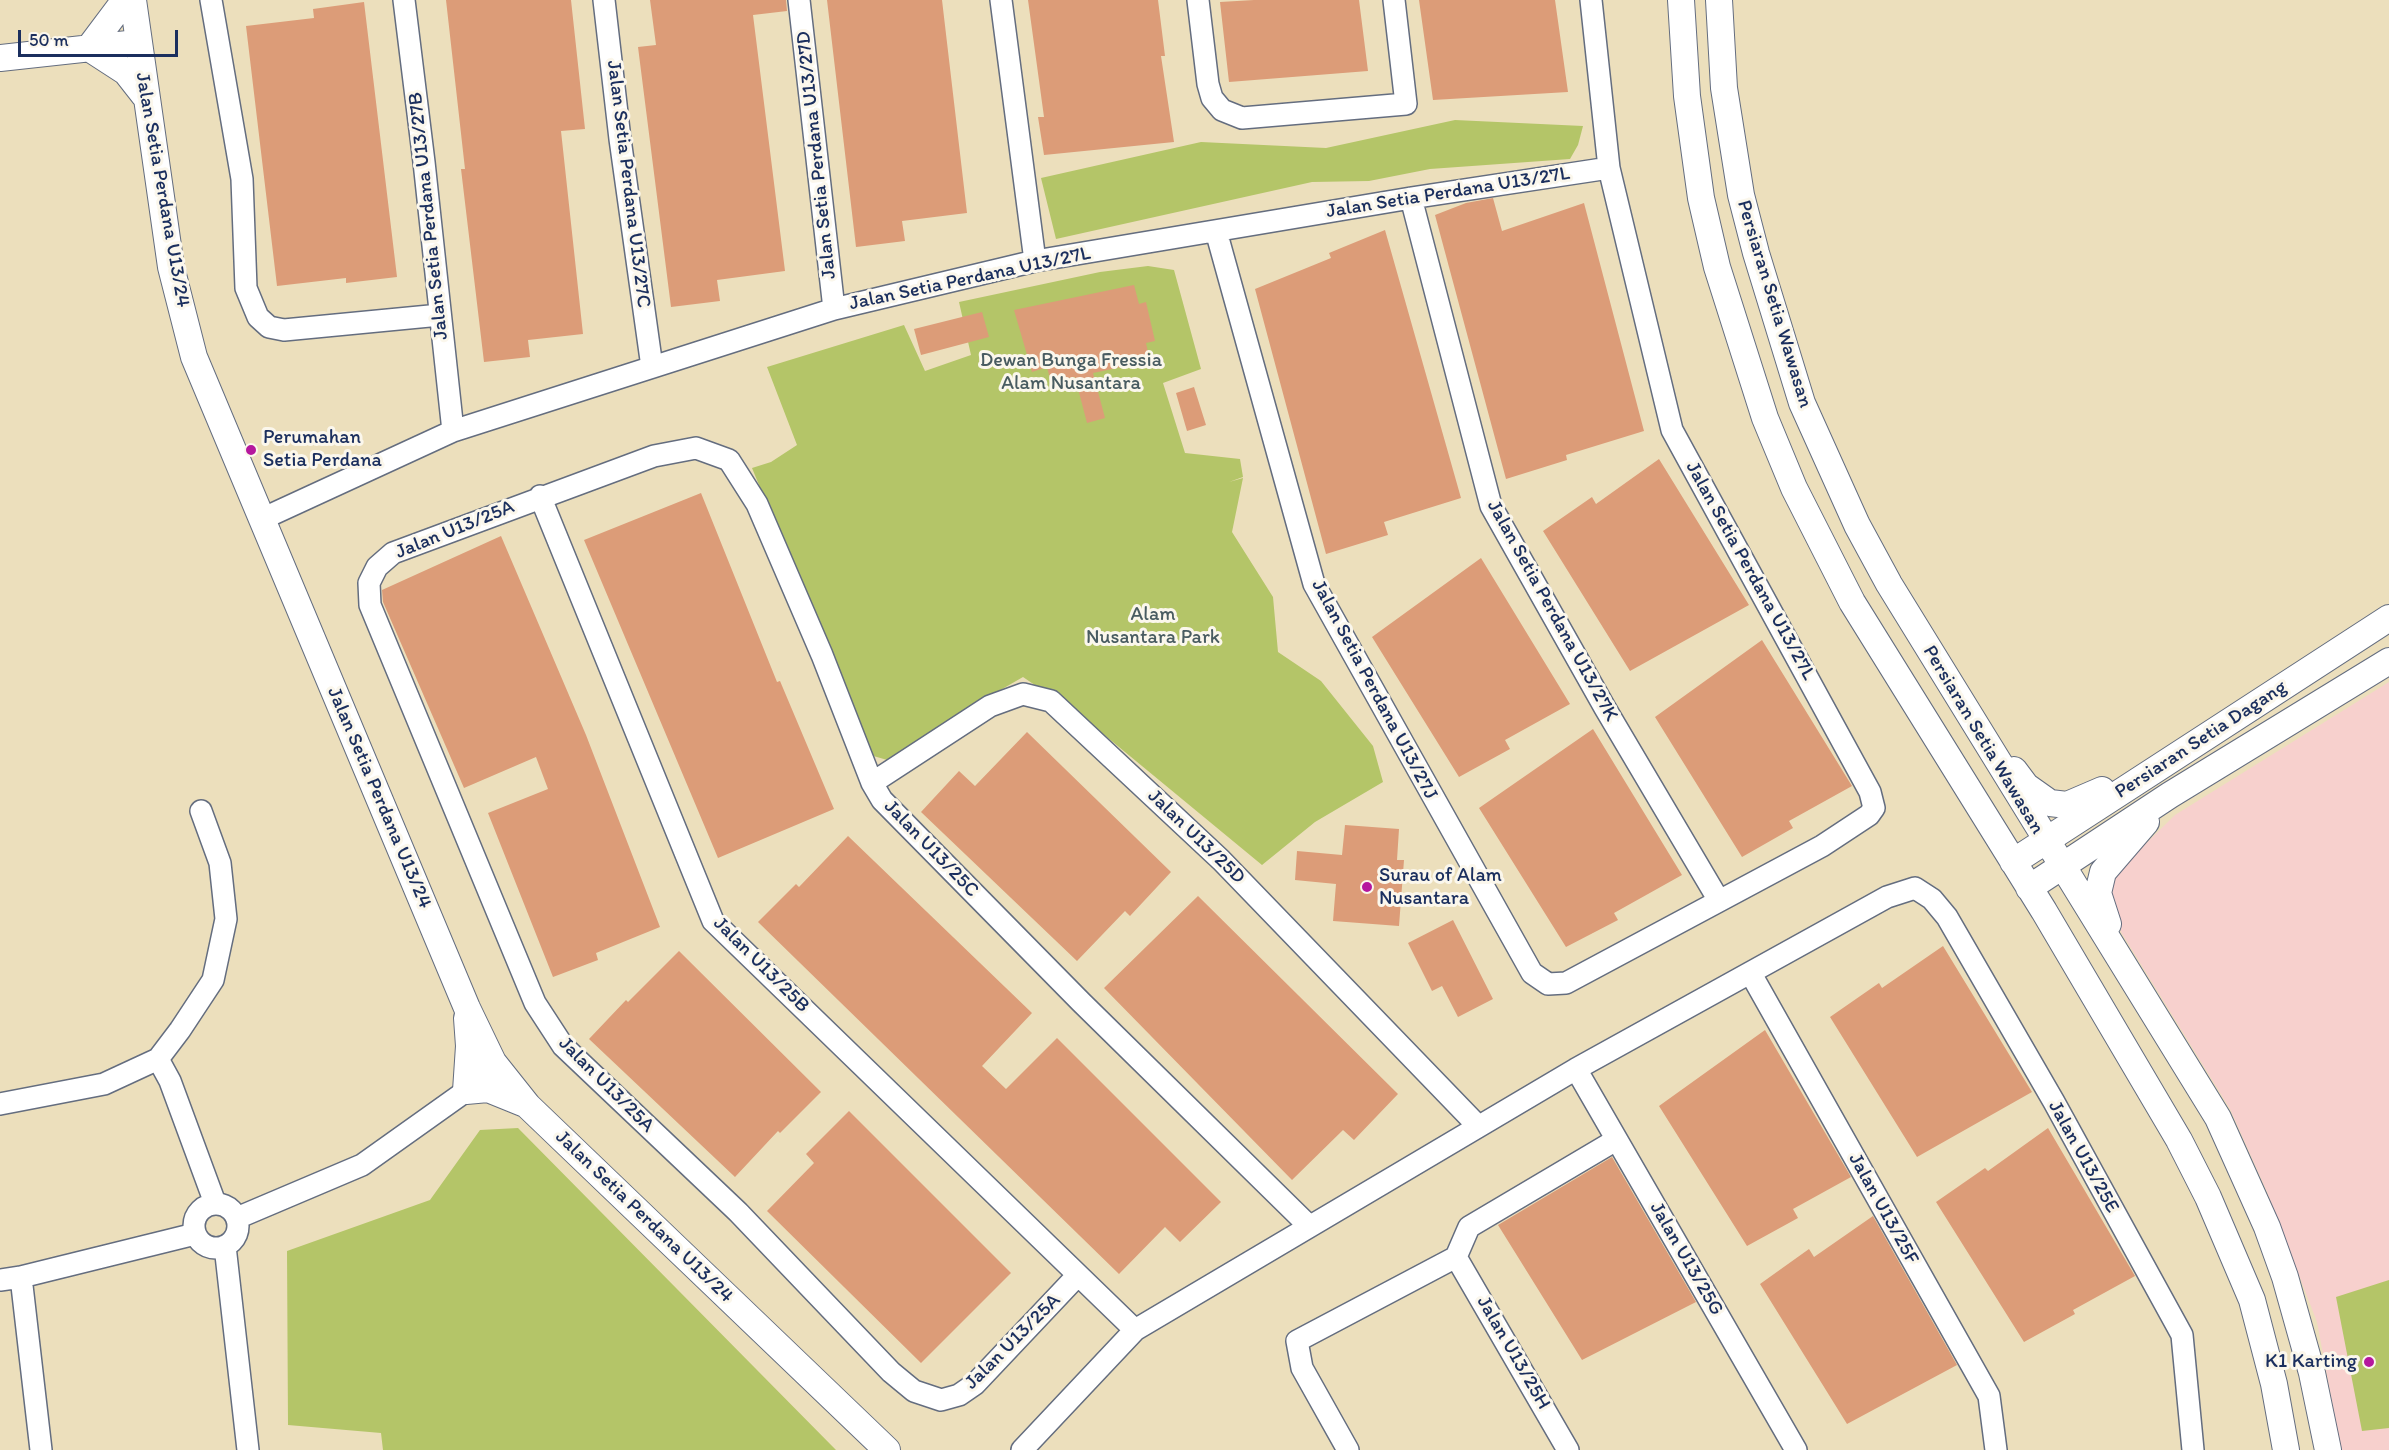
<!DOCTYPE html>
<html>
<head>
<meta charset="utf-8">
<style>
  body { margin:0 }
  #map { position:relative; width:2389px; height:1450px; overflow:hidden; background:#ecdfbc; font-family:Itim,sans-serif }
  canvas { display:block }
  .scale { position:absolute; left:18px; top:30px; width:160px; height:27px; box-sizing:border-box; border:3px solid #1b2f5e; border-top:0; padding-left:8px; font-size:18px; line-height:21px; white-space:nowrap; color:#1b2f5e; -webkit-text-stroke:4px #fbf7ec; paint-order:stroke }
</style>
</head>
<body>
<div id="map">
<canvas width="2389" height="1450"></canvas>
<div class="scale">50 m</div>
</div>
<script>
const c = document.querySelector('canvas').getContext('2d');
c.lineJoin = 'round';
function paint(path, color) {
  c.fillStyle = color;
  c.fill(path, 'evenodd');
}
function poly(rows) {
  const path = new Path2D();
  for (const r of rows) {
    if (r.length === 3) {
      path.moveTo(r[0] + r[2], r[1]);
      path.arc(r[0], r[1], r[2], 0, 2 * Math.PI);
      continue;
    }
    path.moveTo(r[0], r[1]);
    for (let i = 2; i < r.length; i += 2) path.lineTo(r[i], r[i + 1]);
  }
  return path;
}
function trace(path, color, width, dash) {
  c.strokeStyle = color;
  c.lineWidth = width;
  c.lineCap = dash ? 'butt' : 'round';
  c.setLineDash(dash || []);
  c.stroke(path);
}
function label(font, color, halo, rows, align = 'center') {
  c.font = font + ' Itim,sans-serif';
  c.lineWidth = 6;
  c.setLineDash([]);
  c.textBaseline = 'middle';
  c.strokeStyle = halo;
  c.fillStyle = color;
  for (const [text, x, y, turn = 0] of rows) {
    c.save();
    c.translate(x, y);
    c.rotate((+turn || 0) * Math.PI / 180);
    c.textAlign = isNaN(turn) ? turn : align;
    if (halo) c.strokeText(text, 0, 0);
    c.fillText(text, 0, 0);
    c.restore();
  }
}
paint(poly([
  [2389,682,2389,1450,2341,1450,2317,1322,2267,1192,2230,1109,2121,932,2109,891,2111,878,2175,815]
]), '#f7d0cd');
paint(poly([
  [1455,120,1583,126,1578,145,1570,159,1430,169,1369,181,1312,182,1056,239,1041,178,1201,142,1326,148],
  [1148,266,1174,270,1201,369,1163,383,1185,453,1240,459,1243,477,1229,482,1243,478,1232,532,1273,597,1278,652,1321,681,1373,746,1383,782,1315,822,1262,865,1085,719,1023,677,964,711,901,764,870,755,752,468,771,462,797,445,767,367,904,325,925,371,971,355,959,302,1100,272],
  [518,1128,836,1450,383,1450,381,1433,288,1425,287,1251,430,1200,480,1130],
  [2389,1280,2389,1428,2362,1431,2336,1297]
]), '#b4c568');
paint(poly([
  [446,0,571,0,585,129,561,131,583,334,528,340,530,357,484,362,461,169,465,169],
  [650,0,786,0,787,11,753,15,785,271,717,280,720,301,671,307,638,47,656,45],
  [827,0,942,0,967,213,902,221,905,241,856,247],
  [1028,0,1158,0,1165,56,1161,56,1174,142,1044,155,1038,117,1044,117],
  [1254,0,1359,0,1368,71,1229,82,1220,2],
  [1419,0,1555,0,1568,92,1433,100],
  [364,2,397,277,346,283,346,278,277,286,246,26,314,18,313,9],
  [1493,198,1502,231,1584,203,1644,431,1566,455,1567,460,1506,479,1435,215,1466,203],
  [1385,230,1461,498,1384,522,1388,535,1326,554,1255,289,1331,258,1329,253],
  [1134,285,1139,304,1146,302,1155,341,1146,343,1150,361,1093,373,1105,418,1087,423,1075,377,1051,382,1047,367,1032,372,1014,310],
  [982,312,989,337,921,355,914,329],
  [1194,387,1206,425,1187,431,1176,393],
  [1659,459,1749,605,1630,671,1543,531,1592,497,1596,504],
  [701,493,777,682,780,681,834,809,718,858,584,540],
  [501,536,586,735,660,927,596,953,598,960,553,977,488,813,548,789,536,757,464,788,383,602,382,590],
  [1481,558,1570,704,1505,740,1510,749,1459,777,1372,637],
  [1762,640,1852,786,1789,821,1793,828,1742,857,1655,717],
  [1593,729,1682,875,1614,913,1618,920,1566,947,1479,808],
  [1027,732,1171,872,1130,916,1125,911,1077,961,921,812,959,771,975,786],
  [1345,825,1399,829,1397,860,1404,860,1399,926,1333,921,1336,884,1295,880,1297,851,1342,855],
  [848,836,1032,1013,982,1066,1006,1089,1057,1038,1221,1202,1180,1242,1165,1227,1119,1274,758,922,796,884,799,887],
  [1198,896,1398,1094,1354,1140,1343,1130,1292,1180,1104,988],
  [1453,920,1493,999,1458,1017,1442,986,1432,991,1408,943],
  [1943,946,2032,1092,1917,1157,1830,1017,1879,983,1882,988],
  [679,951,821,1092,780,1133,778,1131,735,1177,589,1039,626,1000,628,1002],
  [1765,1030,1851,1177,1793,1209,1798,1218,1747,1246,1659,1106],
  [849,1111,1011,1273,921,1363,767,1211,814,1163,806,1154],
  [2048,1128,2135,1276,2073,1310,2075,1314,2024,1342,1936,1202,1985,1168,1988,1171],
  [1612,1157,1696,1302,1582,1360,1498,1225],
  [1873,1216,1957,1365,1847,1424,1760,1284,1809,1249,1814,1257]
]), '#dc9c78');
const minor = poly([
  [211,0,242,179,246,288,258,317,269,327,284,330,440,315],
  [404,0,424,162,453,431],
  [604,0,620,139,652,367],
  [799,0,834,309],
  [1001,0,1035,261],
  [1198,0,1208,84,1212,98,1222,110,1242,118,1406,104,1394,0],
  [1591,0,1609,168],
  [1411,198,1491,506,1605,708,1718,899],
  [540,496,713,921,1135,1330],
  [262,519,453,431,834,309,1035,261,1411,198,1609,168,1672,430,1870,792,1874,808,1869,815,1822,846,1566,983,1548,984,1532,973,1314,584,1216,231],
  [872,783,990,706,1023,694,1051,701,1221,860,1478,1126],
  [1751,974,1989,1396,1996,1450],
  [158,1059,170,1081,215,1203],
  [1576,1069,1796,1450],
  [0,1104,104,1084,158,1059,180,1030,213,980,226,919,220,863,201,811],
  [216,1226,22],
  [237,1218,362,1165,466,1091,493,1062],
  [225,1246,248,1450],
  [1456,1257,1568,1450],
  [1077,1276,975,1384,959,1395,941,1400,914,1391,891,1372,738,1212,563,1046,535,1003,370,605,369,583,377,567,393,553,654,456,696,448,729,460,757,504,822,655,872,783,882,800,1081,1002,1309,1226],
  [21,1277,41,1450],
  [0,1280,21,1277,195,1234],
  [1022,1450,1135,1330,1576,1069,1887,897,1915,888,1932,899,1947,917,2054,1102,2182,1335,2193,1450],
  [1348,1450,1302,1368,1297,1341,1456,1257,1469,1227,1616,1140]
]);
const tertiary = poly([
  [133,0,171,267,194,357,467,1008,493,1062,528,1106,887,1450],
  [1681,0,1687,96,1701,198,1717,267,1765,418,1794,488,1852,602,2044,911,2179,1140,2208,1197,2252,1300,2274,1384,2286,1450],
  [1719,0,1724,88,1741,195,1756,253,1802,403,1857,525,1889,584,2218,1118,2267,1227,2285,1277,2312,1373,2328,1450],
  [89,48,126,72,144,95],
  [89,48,125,0],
  [0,58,137,43],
  [2014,770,2026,786,2050,803,2067,805,2102,790],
  [2013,862,2389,618],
  [2029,888,2170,795,2389,661],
  [2108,924,2098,893,2103,872,2146,822],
  [467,1018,469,1046,466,1091,488,1089,525,1104]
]);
trace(minor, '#646d7f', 24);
trace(tertiary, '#646d7f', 28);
trace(minor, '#fff', 21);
trace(tertiary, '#fff', 26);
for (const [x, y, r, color] of [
  [251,450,6,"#b5179e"],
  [1367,887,6,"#b5179e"],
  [2369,1362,6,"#b5179e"]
]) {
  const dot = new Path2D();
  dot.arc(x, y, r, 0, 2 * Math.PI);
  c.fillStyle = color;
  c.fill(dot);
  trace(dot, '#fbf7ec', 2);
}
label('20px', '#1b2f5e', '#fbf7ec', [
  ["Jalan Setia Perdana U13/27D",817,155,-96],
  ["Jalan Setia Perdana U13/27C",628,184,83],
  ["Jalan Setia Perdana U13/24",162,190,80],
  ["Jalan Setia Perdana U13/27L",1448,193,-9],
  ["Jalan Setia Perdana U13/27B",429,216,-96],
  ["Jalan Setia Perdana U13/27L",970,279,-12],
  ["Persiaran Setia Wawasan",1774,304,73],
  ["Jalan U13/25A",455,530,-22],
  ["Jalan Setia Perdana U13/27L",1750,571,61],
  ["Jalan Setia Perdana U13/27K",1552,611,61],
  ["Jalan Setia Perdana U13/27J",1374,690,62],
  ["Persiaran Setia Wawasan",1983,740,59],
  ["Persiaran Setia Dagang",2201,740,-33],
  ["Jalan Setia Perdana U13/24",379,798,67],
  ["Jalan U13/25D",1196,837,44],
  ["Jalan U13/25C",931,849,46],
  ["Jalan U13/25B",761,965,45],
  ["Jalan U13/25A",606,1085,45],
  ["Jalan U13/25E",2083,1157,61],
  ["Jalan U13/25F",1883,1209,61],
  ["Jalan Setia Perdana U13/24",644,1217,44],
  ["Jalan U13/25G",1686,1259,60],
  ["Jalan U13/25A",1013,1342,-45],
  ["Jalan U13/25H",1513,1353,60]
]);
label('20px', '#495c61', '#fbf7ec', [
  ["Dewan Bunga Fressia",1071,361],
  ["Alam Nusantara",1071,384],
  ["Alam",1153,615],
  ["Nusantara Park",1153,638]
]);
label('20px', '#1b2f5e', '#fbf7ec', [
  ["Perumahan",263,438],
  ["Setia Perdana",263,461],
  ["Surau of Alam",1379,876],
  ["Nusantara",1379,899],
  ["K1 Karting",2357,1362,"right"]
], 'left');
</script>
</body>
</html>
